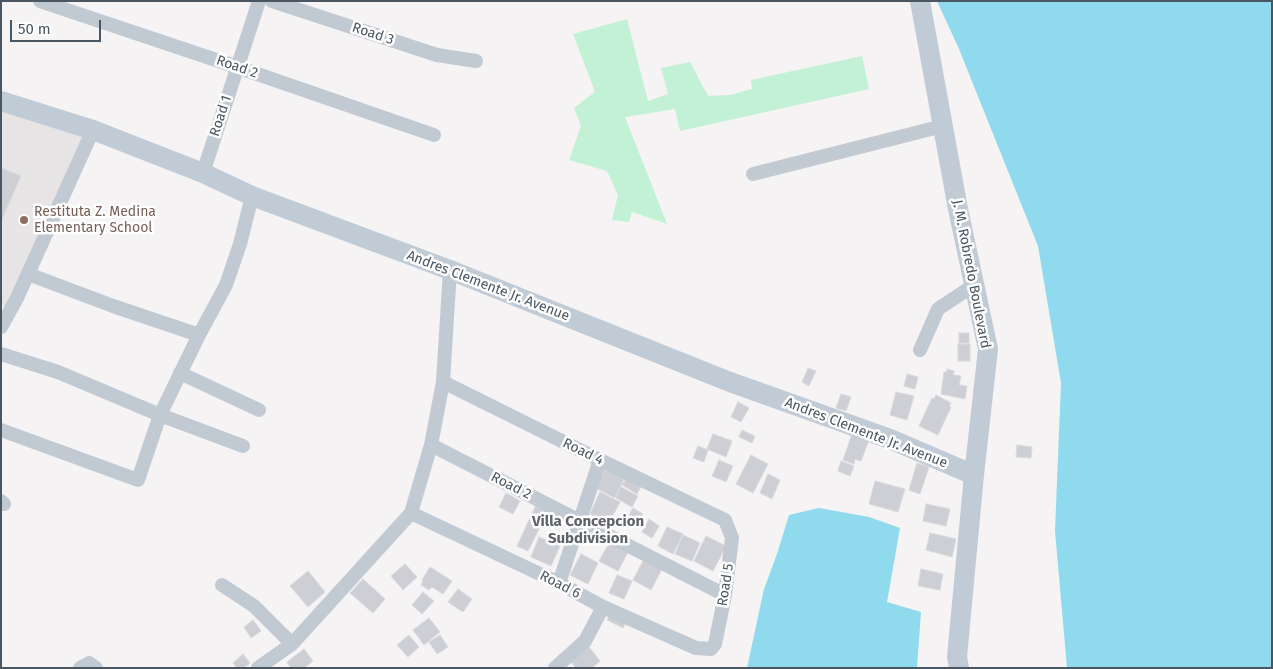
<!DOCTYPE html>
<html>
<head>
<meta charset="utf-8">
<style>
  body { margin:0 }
  #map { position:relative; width:1273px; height:669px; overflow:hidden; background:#f5f3f3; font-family:"Fira Sans",sans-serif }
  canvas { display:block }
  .frame { position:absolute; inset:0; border:2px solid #4a5661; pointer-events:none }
  .scale { position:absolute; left:10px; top:20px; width:91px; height:22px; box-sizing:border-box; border:2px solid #4a5661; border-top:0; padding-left:6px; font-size:15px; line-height:18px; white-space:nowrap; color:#4a5661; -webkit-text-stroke:4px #fff; paint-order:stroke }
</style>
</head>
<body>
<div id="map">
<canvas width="1273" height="669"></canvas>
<div class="frame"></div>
<div class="scale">50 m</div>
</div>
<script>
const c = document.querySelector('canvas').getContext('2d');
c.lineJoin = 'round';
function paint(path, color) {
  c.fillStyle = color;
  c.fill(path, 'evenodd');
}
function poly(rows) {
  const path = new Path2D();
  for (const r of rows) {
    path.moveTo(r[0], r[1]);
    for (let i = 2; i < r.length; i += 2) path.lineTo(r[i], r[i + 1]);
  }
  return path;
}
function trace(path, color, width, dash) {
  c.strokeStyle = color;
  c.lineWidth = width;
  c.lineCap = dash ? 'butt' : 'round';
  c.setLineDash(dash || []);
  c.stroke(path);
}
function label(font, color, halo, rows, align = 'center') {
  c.font = font + ' "Fira Sans",sans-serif';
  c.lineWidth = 5;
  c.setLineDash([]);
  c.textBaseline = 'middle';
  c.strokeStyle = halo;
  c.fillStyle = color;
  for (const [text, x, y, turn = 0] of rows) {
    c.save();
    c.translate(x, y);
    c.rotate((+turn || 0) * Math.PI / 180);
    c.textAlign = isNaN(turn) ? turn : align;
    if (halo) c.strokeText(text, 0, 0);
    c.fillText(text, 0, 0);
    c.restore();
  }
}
paint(poly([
  [1,109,86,135,8,308,1,305]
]), '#e6e4e5');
paint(poly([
  [627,19,648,101,668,94,661,68,690,62,708,96,730,95,752,89,751,80,862,56,869,89,680,131,675,109,625,117,667,224,632,212,629,222,612,220,618,195,607,171,569,160,581,126,574,108,595,92,573,34]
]), '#c3f1d5');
paint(poly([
  [937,1,1272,1,1272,668,1067,668,1055,531,1061,383,1038,246,959,49],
  [819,508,869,517,900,528,887,602,921,612,917,668,747,668,764,589,777,554,789,515]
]), '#90daee');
const building = poly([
  [1,168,21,176,1,221,1,168],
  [959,333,969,333,969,343,959,343,959,333],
  [958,344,970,344,970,361,958,361,958,344],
  [808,368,816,371,809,386,802,382,808,368],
  [947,369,954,371,953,375,961,376,959,385,967,386,965,399,941,394,944,372,947,372,947,369],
  [907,374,918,377,915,389,904,386,907,374],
  [896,392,914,396,907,420,890,415,896,392],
  [841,394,851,397,846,411,836,408,841,394],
  [936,395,951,403,949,406,951,407,938,435,919,426,932,398,934,399,936,395],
  [738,402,749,408,741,422,731,417,738,402],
  [742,430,755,436,752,443,739,437,742,430],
  [713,434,732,441,726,457,707,449,713,434],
  [852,434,869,440,861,461,855,459,854,464,843,460,852,434],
  [1017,445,1032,447,1031,458,1016,457,1017,445],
  [698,446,708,450,704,462,693,458,698,446],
  [751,455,768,464,753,493,736,484,751,455],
  [719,460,733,466,726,482,712,476,719,460],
  [841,461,854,466,850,476,838,471,841,461],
  [917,463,929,467,920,494,909,490,917,463],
  [607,465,626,475,615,498,596,488,607,465],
  [768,474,780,480,772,499,760,493,768,474],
  [627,477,642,485,637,494,622,485,627,477],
  [875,481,905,489,898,512,869,504,875,481],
  [621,487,638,496,632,507,616,498,621,487],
  [600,492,620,502,609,523,590,514,600,492],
  [506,493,520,501,513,514,499,507,506,493],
  [926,504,950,509,946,526,923,521,926,504],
  [536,505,548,511,528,551,517,546,536,505],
  [633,508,643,514,635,528,625,522,633,508],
  [649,519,659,526,652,538,642,532,649,519],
  [667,527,683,534,673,554,658,546,667,527],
  [930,533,956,539,952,557,926,550,930,533],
  [683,535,700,543,692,561,675,554,683,535],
  [706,536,726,546,713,571,694,561,706,536],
  [539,537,560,546,551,566,531,557,539,537],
  [611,540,629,550,618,571,599,561,611,540],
  [581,554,598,563,588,584,570,575,581,554],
  [644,559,662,569,651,590,633,580,644,559],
  [405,564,417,577,403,590,391,576,405,564],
  [430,567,452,581,443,594,432,587,429,590,421,585,423,581,422,580,430,567],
  [921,569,943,574,940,590,918,586,921,569],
  [308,571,325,592,308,607,290,586,308,571],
  [617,575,632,581,624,599,609,593,617,575],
  [363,579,385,599,373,613,350,593,363,579],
  [458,589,472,599,463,612,448,602,458,589],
  [423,592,434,601,422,614,412,605,423,592],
  [610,614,626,622,623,628,607,620,610,614],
  [429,618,440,632,424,645,413,630,429,618],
  [253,620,261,631,251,638,244,627,253,620],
  [409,635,419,647,408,657,397,645,409,635],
  [440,635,448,647,437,654,429,642,440,635],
  [586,643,600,661,592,668,576,668,568,658,586,643],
  [304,649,313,661,304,668,291,668,287,662,304,649],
  [243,654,250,663,244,668,237,668,233,663,243,654]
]);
paint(building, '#cdcfd5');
trace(building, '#d7d9de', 1);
trace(poly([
  [40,1,237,67,434,135],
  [272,1,437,55,476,61],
  [203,173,259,1],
  [753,174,943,126],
  [28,274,113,306,199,335],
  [1,327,17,298,93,130],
  [920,350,938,309,974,285],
  [1,354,58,372,160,415,243,446],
  [180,373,259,410],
  [1,430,138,480,160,415,199,335,226,285,240,244,252,196],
  [431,445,725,595],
  [1,501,4,504],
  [411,513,559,583,603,607,696,648,711,649,715,644,725,595,732,538,725,520,600,460,443,382],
  [559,583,600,460],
  [222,585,254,606,292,644,258,668],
  [292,644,411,513,431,445,443,382,450,270],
  [80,668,89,663,96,668],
  [555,668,585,641,603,607]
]), '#c1cad2', 14);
trace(poly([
  [920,1,958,209,988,349,974,475,957,657,959,668],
  [1,101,93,130,203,173,252,196,450,270,730,382,890,439,974,475]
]), '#c1cbd6', 20);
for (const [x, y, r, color] of [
  [24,220,5,"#8d6e63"]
]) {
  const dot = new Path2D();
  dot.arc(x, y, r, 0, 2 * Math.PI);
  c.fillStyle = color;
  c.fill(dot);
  trace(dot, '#fff', 2);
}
label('14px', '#4a5661', '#fff', [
  ["Road 3",373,34,18],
  ["Road 2",237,67,19],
  ["Road 1",221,116,-72],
  ["J. M. Robredo Boulevard",971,274,79],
  ["Andres Clemente Jr. Avenue",488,286,21],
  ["Andres Clemente Jr. Avenue",866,433,21],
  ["Road 4",583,452,26],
  ["Road 2",511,486,27],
  ["Road 6",560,585,27],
  ["Road 5",726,585,-81]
]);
label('14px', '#785e54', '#fff', [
  ["Restituta Z. Medina",34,212],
  ["Elementary School",34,228]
], 'left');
label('bold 15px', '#5f6368', '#fff', [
  ["Villa Concepcion",588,522],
  ["Subdivision",588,539]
]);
</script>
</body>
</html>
